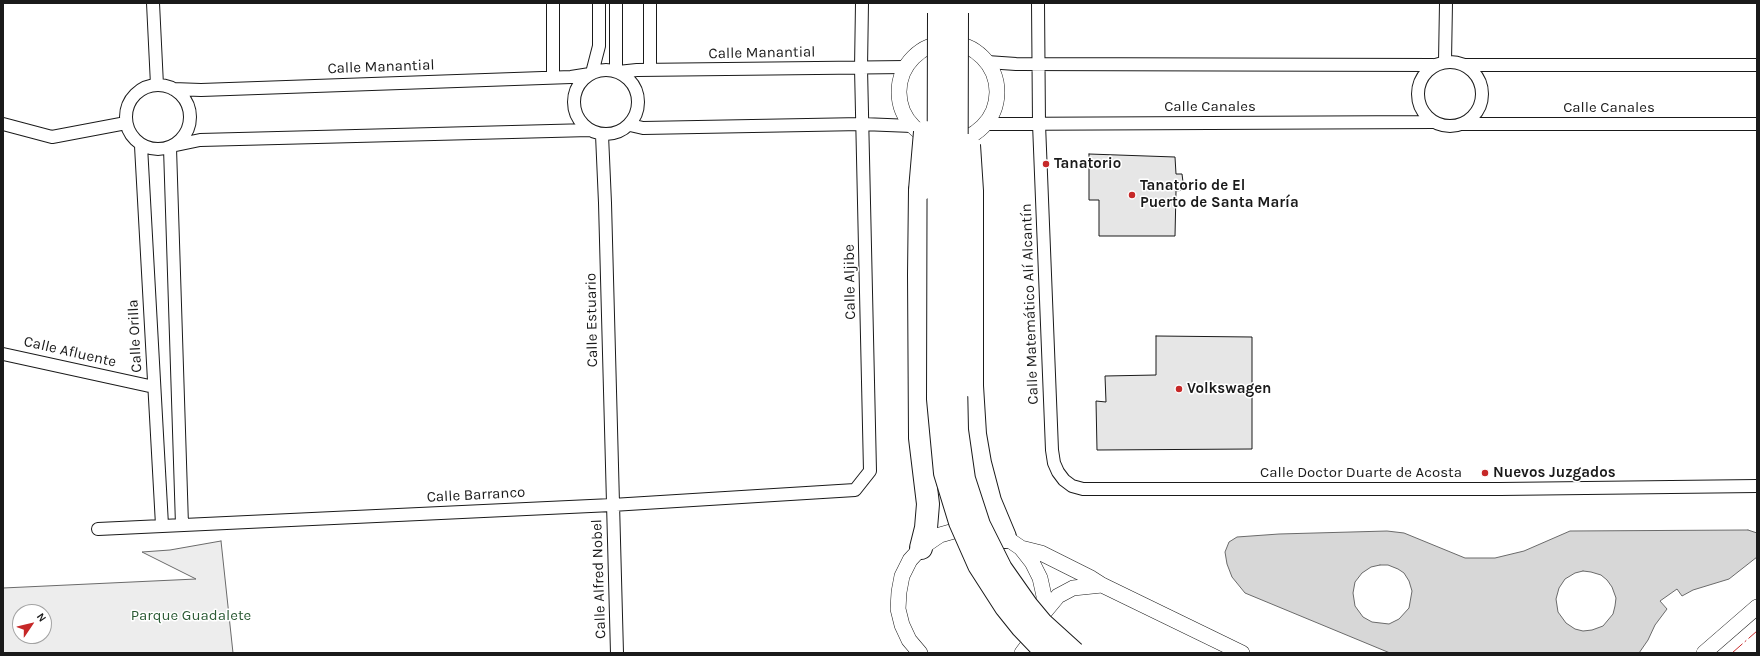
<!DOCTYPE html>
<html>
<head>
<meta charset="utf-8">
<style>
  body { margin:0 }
  #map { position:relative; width:1760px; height:656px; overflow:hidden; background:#fff; font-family:Karla,sans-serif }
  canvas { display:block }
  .frame { position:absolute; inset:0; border:4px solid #1a1a1a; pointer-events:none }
  .north { position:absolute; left:12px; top:604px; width:40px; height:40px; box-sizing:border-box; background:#fff; border:1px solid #a3a3a3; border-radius:50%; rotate:55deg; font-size:11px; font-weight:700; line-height:16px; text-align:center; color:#1a1a1a }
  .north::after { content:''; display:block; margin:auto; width:14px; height:18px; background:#c62828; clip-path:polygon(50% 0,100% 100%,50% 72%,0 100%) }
</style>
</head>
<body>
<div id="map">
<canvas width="1760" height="656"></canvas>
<div class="frame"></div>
<div class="north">N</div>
</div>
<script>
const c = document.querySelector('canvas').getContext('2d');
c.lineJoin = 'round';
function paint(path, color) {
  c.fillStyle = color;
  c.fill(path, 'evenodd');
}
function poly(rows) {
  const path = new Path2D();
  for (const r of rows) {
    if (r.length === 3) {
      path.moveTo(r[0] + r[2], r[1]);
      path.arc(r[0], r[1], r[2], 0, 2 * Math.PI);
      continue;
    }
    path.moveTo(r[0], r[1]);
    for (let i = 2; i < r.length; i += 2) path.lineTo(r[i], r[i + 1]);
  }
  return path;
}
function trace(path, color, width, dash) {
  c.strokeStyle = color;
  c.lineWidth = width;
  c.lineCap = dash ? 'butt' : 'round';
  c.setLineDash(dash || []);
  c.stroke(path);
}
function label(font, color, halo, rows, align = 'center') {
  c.font = font + ' Karla,sans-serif';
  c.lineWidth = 3;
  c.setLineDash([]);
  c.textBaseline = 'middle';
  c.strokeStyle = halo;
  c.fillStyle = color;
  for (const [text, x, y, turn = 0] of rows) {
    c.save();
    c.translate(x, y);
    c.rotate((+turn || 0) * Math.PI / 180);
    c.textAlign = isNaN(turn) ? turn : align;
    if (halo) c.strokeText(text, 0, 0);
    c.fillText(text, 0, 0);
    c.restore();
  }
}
const built = poly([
  [221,541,233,653,3,653,3,588,196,579,142,552,170,550,221,541],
  [20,612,44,612,44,636,20,636,20,612]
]);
paint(built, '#ededed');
trace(built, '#6a6a6a', 1);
const water = poly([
  [1748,530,1757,533,1757,557,1729,579,1693,590,1682,596,1677,589,1660,601,1667,609,1655,625,1648,640,1639,653,1390,653,1245,593,1232,577,1227,564,1225,552,1229,542,1237,537,1279,534,1387,531,1404,533,1465,558,1495,558,1524,551,1570,531,1748,530],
  [1380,565,1388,565,1398,569,1404,573,1409,581,1412,591,1409,608,1399,619,1389,624,1372,622,1363,617,1355,606,1353,593,1355,582,1362,573,1371,567,1380,565],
  [1583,571,1591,572,1601,575,1607,580,1612,587,1616,598,1615,606,1613,614,1603,626,1592,630,1583,631,1575,629,1566,623,1558,612,1556,599,1559,588,1565,579,1575,573,1583,571]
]);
paint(water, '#d7d7d7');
trace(water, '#6a6a6a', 1);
const building = poly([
  [1089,154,1175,157,1176,174,1182,174,1184,190,1176,191,1175,236,1099,236,1099,200,1089,200,1089,154],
  [1156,336,1252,337,1252,449,1097,450,1096,401,1106,402,1105,376,1156,375,1156,336]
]);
paint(building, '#e6e6e6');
trace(building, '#1a1a1a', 1);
const minor = poly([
  [153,3,157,85],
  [553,3,553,77],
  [650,3,650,70],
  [1038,3,1039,124,1052,450,1054,463,1058,472,1064,480,1072,486,1083,489,1500,489,1757,486],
  [1445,61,1446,3],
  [1450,94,32],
  [987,62,1016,64,1433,65],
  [1465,65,1757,65],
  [606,102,32],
  [616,71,616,3],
  [618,72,637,70,906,67],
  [592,73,599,46,599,3],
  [158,117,32],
  [173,89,201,90,571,77,590,74],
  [3,124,52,137,126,123],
  [986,124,1433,122],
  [1462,124,1757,124],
  [630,125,643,128,862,124,912,126],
  [602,135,605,203,617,653],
  [176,145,200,140,590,130],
  [141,146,162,525],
  [170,148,182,525],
  [3,354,154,387],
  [98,529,612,505,855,490,870,471,861,68,862,3]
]);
const tertiary = poly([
  [948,92,49],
  [997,534,1005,537,1021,548,1032,562,1040,578,1044,596,1043,614,1037,633,1022,653],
  [1021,548,1041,553,1091,578,1102,585,1242,653],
  [1043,614,1058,596,1073,588,1102,585],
  [920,653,909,640,902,625,898,609,899,592,902,576,910,560,921,548,940,535,961,529,972,529],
  [1704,653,1757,607]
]);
const motorway = poly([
  [920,190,919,275,920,438,928,504,926,528,921,548],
  [972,386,975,434,980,463,990,501,1005,537]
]);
trace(minor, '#1a1a1a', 14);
trace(tertiary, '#1a1a1a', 16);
trace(motorway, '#1a1a1a', 24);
trace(minor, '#fff', 12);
trace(tertiary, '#fff', 15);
trace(motorway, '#fff', 22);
const motorwayBridge = poly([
  [939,13,938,399,945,473,960,522,979,565,1006,607,1022,627,1047,653],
  [957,13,956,383,957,430,964,479,979,525,1001,569,1027,606,1042,624,1074,653],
  [969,145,972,191,972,386],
  [920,190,925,132]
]);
trace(motorwayBridge, '#1a1a1a', 24, []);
trace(motorwayBridge, '#fff', 22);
trace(poly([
  [1732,653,1757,631]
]), '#c62828', 1, [14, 3, 2, 3]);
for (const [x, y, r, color] of [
  [1046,164,4,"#c62828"],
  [1132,195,4,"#c62828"],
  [1179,389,4,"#c62828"],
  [1485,473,4,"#c62828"]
]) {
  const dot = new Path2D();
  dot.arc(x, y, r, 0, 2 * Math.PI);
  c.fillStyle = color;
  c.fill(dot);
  trace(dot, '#fff', 1.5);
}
label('15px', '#1a1a1a', '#fff', [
  ["Calle Manantial",762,53,-1],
  ["Calle Manantial",381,67,-2],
  ["Calle Canales",1210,107],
  ["Calle Canales",1609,108],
  ["Calle Aljibe",850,282,-91],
  ["Calle Matemático Alí Alcantín",1030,304,-92],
  ["Calle Estuario",592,320,-91],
  ["Calle Orilla",135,336,-93],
  ["Calle Afluente",70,352,13],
  ["Calle Doctor Duarte de Acosta",1361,473],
  ["Calle Barranco",476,495,-3],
  ["Calle Alfred Nobel",599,579,-92]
]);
label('bold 15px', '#1a1a1a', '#fff', [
  ["Tanatorio",1054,164],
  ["Tanatorio de El",1140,186],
  ["Puerto de Santa María",1140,203],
  ["Volkswagen",1187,389],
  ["Nuevos Juzgados",1493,473]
], 'left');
label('15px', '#2b5a34', '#fff', [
  ["Parque Guadalete",191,616]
]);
</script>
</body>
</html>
